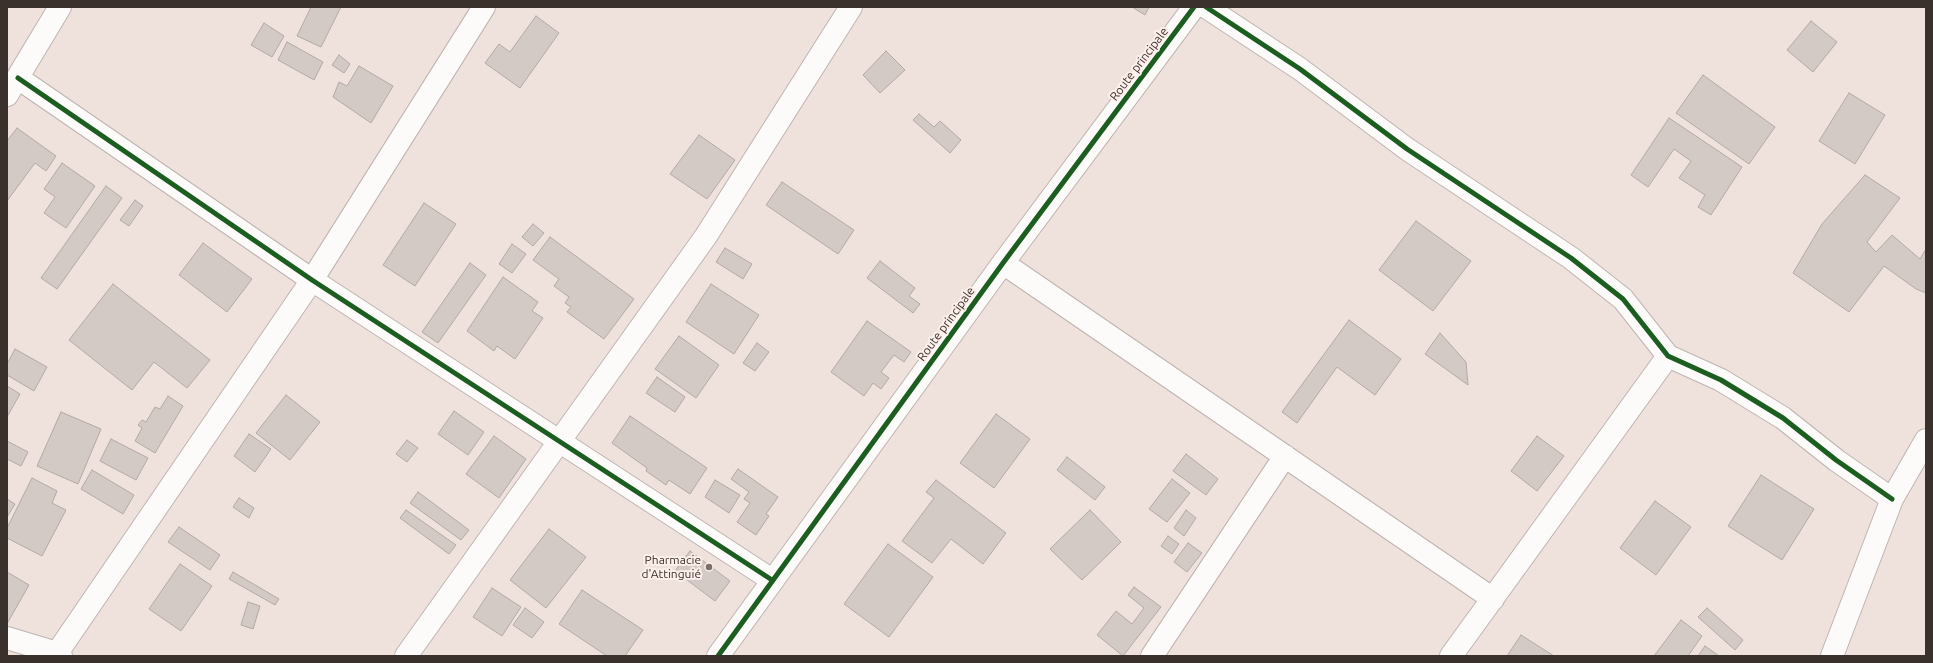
<!DOCTYPE html>
<html>
<head>
<meta charset="utf-8">
<style>
  body { margin:0 }
  #map { position:relative; width:1933px; height:663px; overflow:hidden; background:#efe2dd; font-family:Ubuntu,sans-serif }
  canvas { display:block }
  .frame { position:absolute; inset:0; border:8px solid #3a312d; pointer-events:none }
</style>
</head>
<body>
<div id="map">
<canvas width="1933" height="663"></canvas>
<div class="frame"></div>
</div>
<script>
const c = document.querySelector('canvas').getContext('2d');
c.lineJoin = 'round';
function paint(path, color) {
  c.fillStyle = color;
  c.fill(path, 'evenodd');
}
function poly(rows) {
  const path = new Path2D();
  for (const r of rows) {
    path.moveTo(r[0], r[1]);
    for (let i = 2; i < r.length; i += 2) path.lineTo(r[i], r[i + 1]);
  }
  return path;
}
function trace(path, color, width, dash) {
  c.strokeStyle = color;
  c.lineWidth = width;
  c.lineCap = dash ? 'butt' : 'round';
  c.setLineDash(dash || []);
  c.stroke(path);
}
function label(font, color, halo, rows, align = 'center') {
  c.font = font + ' Ubuntu,sans-serif';
  c.lineWidth = 4;
  c.setLineDash([]);
  c.textBaseline = 'middle';
  c.strokeStyle = halo;
  c.fillStyle = color;
  for (const [text, x, y, turn = 0] of rows) {
    c.save();
    c.translate(x, y);
    c.rotate((+turn || 0) * Math.PI / 180);
    c.textAlign = isNaN(turn) ? turn : align;
    if (halo) c.strokeText(text, 0, 0);
    c.fillText(text, 0, 0);
    c.restore();
  }
}
const building = poly([
  [311,7,341,7,321,47,297,36,311,7],
  [1132,7,1149,7,1145,15,1132,7],
  [536,16,559,33,520,88,485,63,499,44,510,52,536,16],
  [1811,21,1837,42,1813,72,1787,50,1811,21],
  [264,23,284,36,272,57,251,45,264,23],
  [287,42,323,62,314,80,278,60,287,42],
  [886,51,905,70,880,93,863,75,886,51],
  [339,55,350,64,344,73,332,65,339,55],
  [359,66,393,86,371,123,333,97,339,82,347,86,359,66],
  [1703,75,1775,127,1749,164,1676,113,1703,75],
  [1849,93,1885,115,1855,164,1819,141,1849,93],
  [919,114,934,127,940,121,961,140,950,153,913,120,919,114],
  [1669,118,1742,167,1711,215,1698,207,1705,195,1679,178,1691,161,1674,149,1648,187,1631,175,1669,118],
  [17,128,56,156,46,171,35,163,7,201,7,141,17,128],
  [699,135,735,160,707,199,670,174,699,135],
  [62,163,95,186,66,228,44,213,55,197,44,189,62,163],
  [1865,175,1900,198,1867,242,1876,252,1892,235,1920,259,1926,249,1926,293,1916,289,1884,266,1849,312,1793,273,1822,224,1865,175],
  [782,182,854,230,838,254,766,205,782,182],
  [106,186,122,198,57,289,41,278,106,186],
  [135,200,143,206,129,226,120,220,135,200],
  [424,203,456,224,415,286,383,265,424,203],
  [1416,221,1471,261,1433,311,1379,270,1416,221],
  [533,224,544,233,533,246,522,237,533,224],
  [550,237,634,299,604,339,567,312,571,307,565,303,569,297,554,286,559,279,533,260,550,237],
  [203,243,252,279,227,312,179,275,203,243],
  [512,244,526,254,512,273,499,264,512,244],
  [725,248,752,264,743,279,716,262,725,248],
  [880,261,915,288,909,296,920,304,913,313,867,278,880,261],
  [470,263,486,275,438,343,422,332,470,263],
  [503,277,538,302,532,311,543,318,515,359,497,346,494,351,467,331,503,277],
  [113,284,210,360,187,388,154,362,132,390,69,340,113,284],
  [711,284,759,315,734,354,686,322,711,284],
  [1349,320,1401,359,1375,395,1337,367,1297,423,1282,412,1349,320],
  [867,321,911,352,904,362,894,355,881,372,889,378,881,389,873,383,864,396,831,372,867,321],
  [1440,333,1466,362,1468,385,1425,354,1440,333],
  [679,336,719,365,696,398,655,369,679,336],
  [757,343,769,352,755,371,743,363,757,343],
  [15,349,47,367,34,391,7,375,7,364,15,349],
  [657,377,685,397,675,412,646,393,657,377],
  [7,386,20,394,7,417,7,386],
  [286,395,320,422,290,460,256,433,286,395],
  [168,396,183,406,155,453,135,441,142,428,138,425,142,420,146,422,155,407,160,409,168,396],
  [454,411,484,432,468,455,438,434,454,411],
  [61,412,101,429,78,484,37,466,61,412],
  [996,414,1030,439,994,488,960,463,996,414],
  [630,416,707,468,690,494,669,480,666,485,646,471,647,468,612,443,630,416],
  [249,434,271,449,255,472,234,456,249,434],
  [494,436,526,459,499,498,466,474,494,436],
  [1537,436,1564,456,1537,491,1511,471,1537,436],
  [111,439,148,458,136,480,100,461,111,439],
  [407,440,418,448,407,462,396,454,407,440],
  [7,441,28,452,21,466,7,459,7,441],
  [1186,454,1218,479,1206,495,1173,471,1186,454],
  [1067,457,1105,487,1095,500,1057,470,1067,457],
  [738,469,778,497,766,514,769,516,756,535,737,522,750,503,744,499,749,492,731,479,738,469],
  [92,470,134,495,123,514,81,489,92,470],
  [1761,475,1814,509,1782,560,1728,526,1761,475],
  [32,478,57,491,52,503,66,510,42,556,7,538,7,528,32,478],
  [1172,479,1190,493,1167,522,1149,509,1172,479],
  [715,480,740,495,729,513,705,497,715,480],
  [936,480,1006,533,983,564,951,539,932,563,902,541,934,498,926,492,936,480],
  [418,492,469,530,461,540,410,503,418,492],
  [239,498,254,508,249,518,233,507,239,498],
  [7,499,15,504,7,517,7,499],
  [1655,501,1691,527,1656,575,1620,548,1655,501],
  [406,510,456,545,449,554,400,518,406,510],
  [1090,510,1121,542,1082,580,1050,549,1090,510],
  [1186,510,1196,518,1184,536,1174,528,1186,510],
  [179,527,220,555,210,570,168,542,179,527],
  [549,529,586,557,546,608,510,580,549,529],
  [1168,536,1179,544,1172,554,1161,546,1168,536],
  [1188,543,1202,553,1187,572,1174,562,1188,543],
  [888,544,933,577,889,637,844,604,888,544],
  [690,551,730,581,715,601,675,571,690,551],
  [180,564,212,586,181,631,149,609,180,564],
  [7,572,29,585,8,622,7,622,7,572],
  [233,572,279,599,275,605,229,579,233,572],
  [1134,587,1161,607,1123,656,1097,635,1116,611,1132,624,1144,608,1128,595,1134,587],
  [492,588,521,607,502,636,473,617,492,588],
  [582,590,643,630,625,656,607,656,559,624,582,590],
  [248,602,260,606,253,629,241,625,248,602],
  [525,608,544,622,532,638,513,625,525,608],
  [1707,608,1743,640,1735,650,1698,617,1707,608],
  [1681,620,1702,636,1688,656,1654,656,1681,620],
  [1521,635,1554,656,1507,656,1521,635],
  [1705,646,1719,656,1698,656,1705,646]
]);
paint(building, '#d3cac5');
trace(building, '#b2a9a4', 1);
const minor = poly([
  [1206,7,1300,69,1407,149,1571,258,1623,299,1668,356,1721,380,1783,418,1836,460,1892,499],
  [18,78,312,280,772,580],
  [7,95,60,7],
  [1003,263,1493,599],
  [7,638,57,653,61,656],
  [55,656,312,280,484,7],
  [406,656,706,236,851,7],
  [718,656,1003,263,1194,7],
  [1152,656,1285,456],
  [1451,656,1668,356],
  [1832,656,1892,499,1926,440]
]);
trace(minor, '#beb4b0', 24);
trace(minor, '#fdfbfa', 22);
trace(poly([
  [1206,7,1300,69,1407,149,1571,258,1623,299,1668,356,1721,380,1783,418,1836,460,1892,499],
  [18,78,312,280,772,580],
  [718,656,1003,263,1194,7]
]), '#1b5e20', 5);
for (const [x, y, r, color] of [
  [709,567,4,"#796f6b"]
]) {
  const dot = new Path2D();
  dot.arc(x, y, r, 0, 2 * Math.PI);
  c.fillStyle = color;
  c.fill(dot);
  trace(dot, '#fdefe9', 1.5);
}
label('12px', '#3a312d', '#fdefe9', [
  ["Route principale",1139,64,-53],
  ["Route principale",946,324,-54]
]);
label('12px', '#3a312d', '#fdefe9', [
  ["Pharmacie",701,560],
  ["d'Attinguié",701,574]
], 'right');
</script>
</body>
</html>
